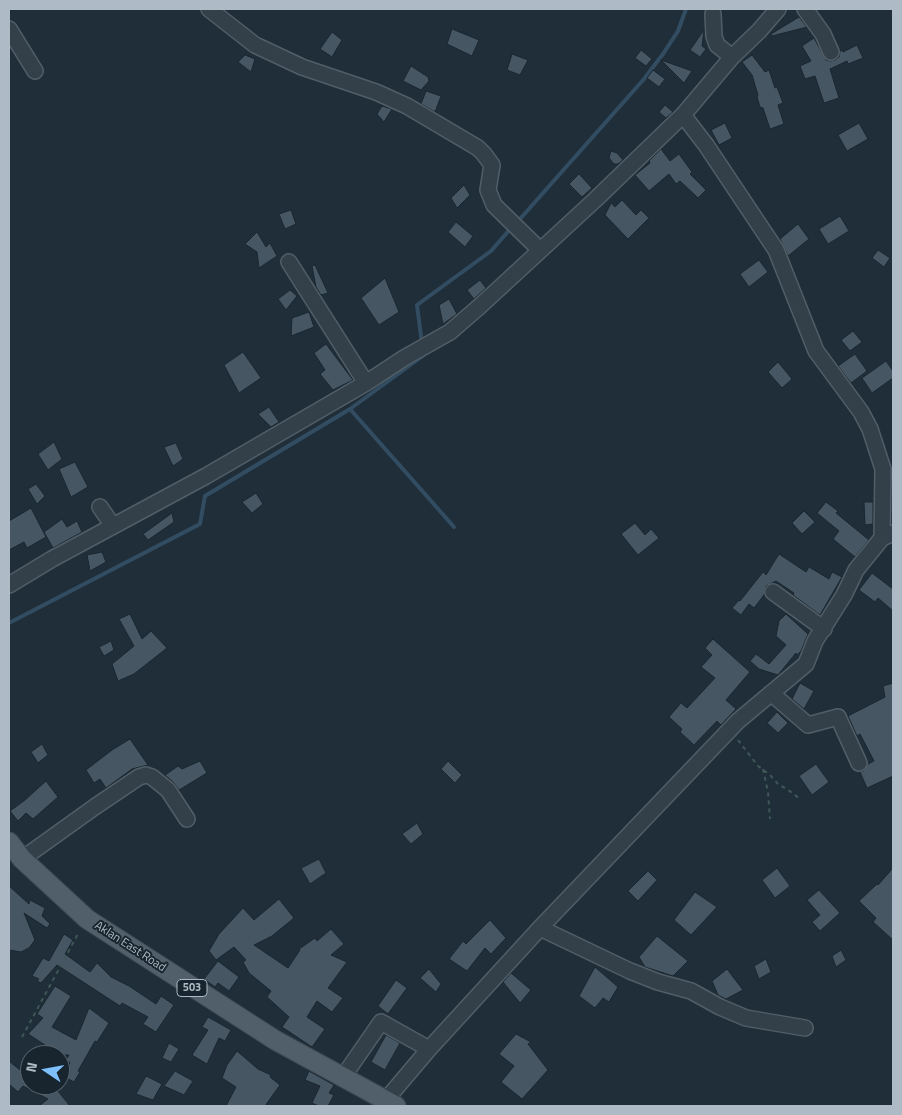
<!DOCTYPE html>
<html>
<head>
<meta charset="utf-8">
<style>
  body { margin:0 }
  #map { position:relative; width:902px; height:1115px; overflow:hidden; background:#202e39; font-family:"Titillium Web",sans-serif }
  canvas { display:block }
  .frame { position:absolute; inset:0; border:10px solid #aebbc6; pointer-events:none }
  .north { position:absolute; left:20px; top:1045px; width:50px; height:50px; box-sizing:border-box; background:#19252e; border:1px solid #55616b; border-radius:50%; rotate:282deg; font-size:14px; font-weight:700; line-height:20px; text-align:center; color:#aebbc6 }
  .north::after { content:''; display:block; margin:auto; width:18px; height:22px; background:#7dc0fc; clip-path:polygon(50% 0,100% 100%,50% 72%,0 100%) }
</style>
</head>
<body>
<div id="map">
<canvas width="902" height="1115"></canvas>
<div class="frame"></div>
<div class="north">N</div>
</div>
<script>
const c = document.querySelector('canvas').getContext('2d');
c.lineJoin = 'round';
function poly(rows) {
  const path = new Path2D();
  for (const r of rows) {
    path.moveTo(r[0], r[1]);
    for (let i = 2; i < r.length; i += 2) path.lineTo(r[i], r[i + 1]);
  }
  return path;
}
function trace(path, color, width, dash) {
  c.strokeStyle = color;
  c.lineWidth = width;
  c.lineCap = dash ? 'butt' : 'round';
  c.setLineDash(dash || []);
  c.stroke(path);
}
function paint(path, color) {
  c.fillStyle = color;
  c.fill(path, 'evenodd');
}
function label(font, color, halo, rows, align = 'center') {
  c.font = font + ' "Titillium Web",sans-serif';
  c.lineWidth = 4;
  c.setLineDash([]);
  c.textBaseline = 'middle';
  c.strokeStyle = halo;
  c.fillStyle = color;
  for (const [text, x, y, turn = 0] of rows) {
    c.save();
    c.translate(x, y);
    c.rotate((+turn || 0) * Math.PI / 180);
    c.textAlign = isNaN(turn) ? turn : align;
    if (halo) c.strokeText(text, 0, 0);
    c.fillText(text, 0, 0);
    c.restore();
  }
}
trace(poly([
  [520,219,644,79,663,54,678,31,686,9],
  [422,344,417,305,491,251,512,227],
  [350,409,454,527],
  [9,623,200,524,205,496,350,409,424,355,423,352]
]), '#324d62', 4);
const building = poly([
  [799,17,807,27,772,36,771,34,799,17],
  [452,29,479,40,472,56,447,44,452,29],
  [704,30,702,46,706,49,700,57,690,50,704,30],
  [332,32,342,40,332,57,320,49,332,32],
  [814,38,826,60,830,61,835,60,839,57,840,51,842,50,843,52,857,45,863,58,848,64,847,61,830,69,839,98,824,103,815,76,805,79,800,66,811,61,802,46,814,38],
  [641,50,652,59,646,66,635,58,641,50],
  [512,54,528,60,520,75,507,70,512,54],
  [245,55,255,59,251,72,238,62,245,55],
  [752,55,765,72,769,70,775,88,777,87,783,103,778,105,784,124,770,129,763,108,760,107,757,97,758,95,752,75,742,62,752,55],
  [661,60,692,71,684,83,661,60],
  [411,66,428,77,429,81,421,90,403,81,411,66],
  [653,70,665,79,659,87,647,78,653,70],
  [426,91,441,96,435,112,421,104,426,91],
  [665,105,673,112,666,118,659,112,665,105],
  [382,106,392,109,384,122,377,114,382,106],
  [725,123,732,138,719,145,711,130,725,123],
  [859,123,868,139,847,151,838,135,859,123],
  [661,149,670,161,679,154,692,172,690,174,706,190,698,198,680,181,676,184,669,174,649,191,635,175,650,163,649,161,661,149],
  [611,151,617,153,623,160,618,164,614,164,609,158,611,151],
  [579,174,592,188,582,197,569,184,579,174],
  [464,185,470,195,457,208,451,198,464,185],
  [622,200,636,215,641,210,649,218,628,239,605,215,611,203,615,207,622,200],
  [291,210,296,224,285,229,279,214,291,210],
  [840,216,849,231,828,244,819,229,840,216],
  [456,222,473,236,465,247,448,232,456,222],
  [798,224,809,239,788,256,780,239,798,224],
  [257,232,266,247,270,243,277,256,259,268,257,252,245,244,257,232],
  [878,250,890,258,884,267,872,258,878,250],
  [759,260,768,272,749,287,740,274,759,260],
  [315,265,328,293,321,295,316,287,312,266,315,265],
  [385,278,399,312,379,325,361,298,385,278],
  [480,280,486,288,474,299,467,290,480,280],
  [290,290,297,296,286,310,278,299,290,290],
  [449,299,457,314,443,324,439,305,449,299],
  [309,312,314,327,291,336,292,318,309,312],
  [853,331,862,342,850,351,841,340,853,331],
  [326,344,353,380,333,390,320,374,325,370,314,353,326,344],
  [243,352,261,378,239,393,224,365,243,352],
  [855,354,867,371,851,383,838,366,855,354],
  [886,361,893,371,893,378,872,393,862,378,886,361],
  [778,362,792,379,782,388,768,372,778,362],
  [269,407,279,422,271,427,258,414,269,407],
  [54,442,62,459,48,470,38,454,54,442],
  [176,443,183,459,173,466,164,447,176,443],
  [75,462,88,487,71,497,59,469,75,462],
  [36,484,45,496,37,504,28,489,36,484],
  [256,493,263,504,252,513,242,502,256,493],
  [826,502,838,511,836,513,869,540,855,557,833,539,839,531,817,513,826,502],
  [864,502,873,502,873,524,865,525,864,502],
  [31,508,46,537,27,548,24,542,9,550,9,521,31,508],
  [804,511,815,522,802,534,792,523,804,511],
  [172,513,174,522,148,540,143,534,172,513],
  [62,519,67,527,77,521,82,532,53,548,44,532,62,519],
  [635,523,645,535,651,529,659,538,638,555,621,534,635,523],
  [102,552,106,562,90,571,87,555,102,552],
  [779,554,806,572,809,567,829,579,832,572,842,577,820,615,793,595,794,593,776,581,766,586,764,595,754,608,749,604,741,615,732,608,739,600,740,601,763,572,766,575,779,554],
  [872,573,893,589,893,611,878,598,875,602,859,590,872,573],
  [130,614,142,639,151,631,167,648,134,674,118,681,112,664,134,646,119,619,130,614],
  [786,614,808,634,801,651,797,655,796,653,778,675,759,669,750,661,756,654,769,664,786,645,776,636,779,621,786,614],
  [713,639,750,672,726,700,736,709,721,725,717,721,694,745,680,732,682,729,669,717,681,703,687,708,715,678,701,667,712,655,705,648,713,639],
  [111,641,114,650,104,656,99,647,111,641],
  [800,683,814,691,804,709,792,699,800,683],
  [893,683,893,776,867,788,860,772,863,771,868,764,874,761,860,734,857,736,848,716,885,697,883,686,893,683],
  [777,712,788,723,778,733,767,723,777,712],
  [130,739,148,765,132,769,106,788,100,779,94,783,86,770,112,750,130,739],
  [42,744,48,755,38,763,31,752,42,744],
  [200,761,207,773,179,790,174,783,165,775,178,766,182,769,200,761],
  [448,761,462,775,455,783,441,769,448,761],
  [816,764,829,782,812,795,799,776,816,764],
  [46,781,58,797,33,819,26,813,18,821,10,811,25,800,46,781],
  [417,823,423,834,411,844,402,834,417,823],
  [319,859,326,873,310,884,301,868,319,859],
  [777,868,790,886,775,898,762,880,777,868],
  [893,868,893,940,873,922,876,918,859,901,877,884,878,885,893,868],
  [648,871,657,880,638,901,628,891,648,871],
  [9,886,29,904,30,900,45,908,42,916,50,924,47,928,24,913,35,940,29,948,21,952,9,950,9,886],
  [819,890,840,913,820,931,812,922,820,915,807,900,819,890],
  [695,892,717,907,691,935,674,920,695,892],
  [279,899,294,918,272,936,254,945,288,968,300,950,299,949,315,938,317,941,331,929,344,944,331,955,347,962,328,988,343,998,332,1012,317,1001,307,1017,325,1029,312,1047,282,1027,289,1017,267,997,271,991,249,973,243,962,246,960,234,947,216,960,209,951,219,934,243,908,254,920,279,899],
  [490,920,506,938,491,954,485,948,467,971,449,959,463,941,466,944,490,920],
  [64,934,73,940,65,954,90,972,97,963,111,977,129,986,156,1004,161,996,174,1005,156,1032,143,1024,148,1017,122,1003,120,1006,57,965,41,983,37,981,39,979,32,976,43,958,49,961,64,934],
  [657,936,688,961,673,976,645,967,639,957,657,936],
  [841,950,846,960,836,967,832,956,841,950],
  [766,959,771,972,759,979,754,966,766,959],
  [218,961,239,977,229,991,218,983,215,987,204,979,218,961],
  [595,967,618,987,609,1002,603,998,595,1008,579,996,595,967],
  [429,969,441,984,436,992,420,978,429,969],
  [727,969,743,990,726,999,718,995,712,981,727,969],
  [511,973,531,990,520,1003,503,982,511,973],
  [396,980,407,988,388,1014,378,1006,396,980],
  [55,986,71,996,52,1027,76,1040,89,1008,109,1023,97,1042,95,1041,78,1071,80,1072,74,1082,63,1076,70,1063,66,1060,69,1055,40,1055,45,1045,28,1034,43,1018,37,1014,55,986],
  [208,1017,231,1030,225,1041,219,1038,207,1064,192,1055,208,1030,202,1027,208,1017],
  [516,1034,531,1042,528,1044,548,1070,522,1099,501,1082,514,1066,499,1054,516,1034],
  [386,1035,400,1043,385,1070,371,1062,386,1035],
  [169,1043,179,1049,171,1062,162,1058,169,1043],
  [237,1051,258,1069,271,1075,270,1077,280,1085,265,1106,226,1106,236,1087,222,1078,227,1065,237,1051],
  [9,1061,30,1078,30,1085,53,1085,70,1106,39,1106,48,1099,23,1086,18,1092,9,1084,9,1061],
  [175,1071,193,1081,184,1095,164,1086,175,1071],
  [309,1071,334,1085,329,1093,334,1095,328,1106,319,1106,312,1103,320,1086,305,1080,309,1071],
  [146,1076,162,1084,153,1100,136,1094,146,1076]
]);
paint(building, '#465663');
trace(building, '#1b2730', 1);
const minor = poly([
  [209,9,255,45,302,67,376,92,407,106,478,148,484,154,492,165,488,190,494,205,540,250],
  [805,9,823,34,831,52],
  [713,14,714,36,717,45,732,57],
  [9,29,35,71],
  [683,115,706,145,776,250,816,351,861,412,870,429,883,469,882,538],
  [289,262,366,383],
  [100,507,113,526],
  [9,585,52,559,206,476,366,383,404,358,450,332,480,306,596,199,683,115,732,57,759,31,778,9],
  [773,592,824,629],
  [771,693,808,725,838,717,859,763],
  [22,859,96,806,139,777,146,775,152,777,168,790,187,819],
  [540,928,630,971,658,982,691,991,720,1007,746,1018,805,1028],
  [343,1077,381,1022,429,1049],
  [385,1101,429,1049,540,928,738,721,806,664,815,641,844,595,856,570,882,538,893,533]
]);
const major = poly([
  [9,842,22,859,87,919,275,1040,396,1106]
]);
trace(minor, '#515e67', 18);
trace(major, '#3d4953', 21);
trace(poly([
  [738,740,758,766,770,775,779,785,787,789,800,799],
  [763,769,768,792,770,819],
  [22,1037,79,932]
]), '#3f5756', 2, [4, 4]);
trace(minor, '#33404a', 15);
trace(major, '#515f6a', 19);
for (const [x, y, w] of [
  [192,988,30]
]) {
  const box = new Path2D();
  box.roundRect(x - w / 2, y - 8.5, w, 17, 4);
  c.fillStyle = '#19252e';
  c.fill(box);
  trace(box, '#aebbc6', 1);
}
label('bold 11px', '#aebbc6', null, [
  ["503",192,988]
]);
label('12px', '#aebbc6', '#19252e', [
  ["Aklan East Road",130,947,33]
]);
</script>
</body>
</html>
